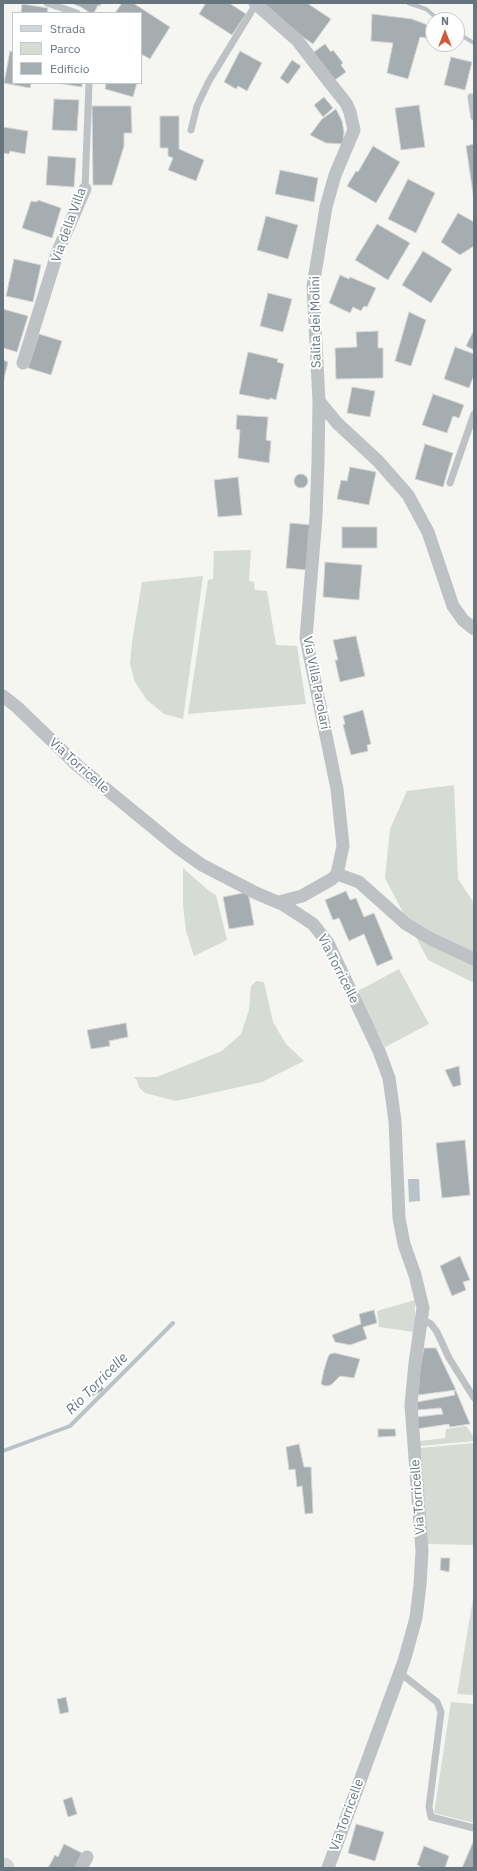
<!DOCTYPE html>
<html>
<head>
<meta charset="utf-8">
<style>
  body { margin:0 }
  #map { position:relative; width:477px; height:1871px; overflow:hidden; background:#f5f5f2; font-family:"IBM Plex Sans",sans-serif }
  canvas { display:block }
  .frame { position:absolute; inset:0; border:4px solid #67757f; pointer-events:none }
  .legend { position:absolute; left:12px; top:12px; width:130px; height:72px; box-sizing:border-box; background:#fff; border:1px solid #c2c8cc; margin:0; padding:5px 7px; list-style:none; font-size:12px; color:#67757f }
  .legend li { display:flex; align-items:center; gap:8px; height:20px }
  .legend b { width:20px; border:1px solid #c2c8cc }
  .north { position:absolute; left:425px; top:12px; width:40px; height:40px; box-sizing:border-box; background:#fff; border:1px solid #c2c8cc; border-radius:50%; rotate:0deg; font-size:11px; font-weight:700; line-height:16px; text-align:center; color:#67757f }
  .north::after { content:''; display:block; margin:auto; width:14px; height:18px; background:#ce5c38; clip-path:polygon(50% 0,100% 100%,50% 72%,0 100%) }
</style>
</head>
<body>
<div id="map">
<canvas width="477" height="1871"></canvas>
<div class="frame"></div>
<ul class="legend">
<li><b style="height:5px;background:#d2d6d9"></b>Strada</li>
<li><b style="height:11px;background:#d6dbd3"></b>Parco</li>
<li><b style="height:11px;background:#a6adb1"></b>Edificio</li>
</ul>
<div class="north">N</div>
</div>
<script>
const c = document.querySelector('canvas').getContext('2d');
c.lineJoin = 'round';
function paint(path, color) {
  c.fillStyle = color;
  c.fill(path, 'evenodd');
}
function poly(rows) {
  const path = new Path2D();
  for (const r of rows) {
    if (r.length === 3) {
      path.moveTo(r[0] + r[2], r[1]);
      path.arc(r[0], r[1], r[2], 0, 2 * Math.PI);
      continue;
    }
    path.moveTo(r[0], r[1]);
    for (let i = 2; i < r.length; i += 2) path.lineTo(r[i], r[i + 1]);
  }
  return path;
}
function trace(path, color, width, dash) {
  c.strokeStyle = color;
  c.lineWidth = width;
  c.lineCap = dash ? 'butt' : 'round';
  c.setLineDash(dash || []);
  c.stroke(path);
}
function label(font, color, halo, rows, align = 'center') {
  c.font = font + ' "IBM Plex Sans",sans-serif';
  c.lineWidth = 4;
  c.setLineDash([]);
  c.textBaseline = 'middle';
  c.strokeStyle = halo;
  c.fillStyle = color;
  for (const [text, x, y, turn = 0] of rows) {
    c.save();
    c.translate(x, y);
    c.rotate((+turn || 0) * Math.PI / 180);
    c.textAlign = isNaN(turn) ? turn : align;
    if (halo) c.strokeText(text, 0, 0);
    c.fillText(text, 0, 0);
    c.restore();
  }
}
paint(poly([
  [251,550,249,581,254,582,255,590,267,591,276,645,297,646,306,704,188,714,208,580,213,579,214,551],
  [203,576,183,719,164,714,147,700,135,682,130,664,132,642,142,582],
  [454,785,458,879,474,903,474,983,428,960,385,878,390,829,407,791],
  [183,868,208,890,216,895,227,940,194,956,186,931,183,905],
  [399,969,429,1024,385,1047,356,992],
  [256,981,264,982,273,1022,286,1044,304,1061,262,1082,176,1101,145,1093,139,1087,137,1080,134,1077,157,1077,222,1051,241,1034,249,1010,251,986],
  [415,1300,415,1324,414,1332,379,1327,377,1311],
  [466,1426,474,1437,474,1441,420,1446,420,1441,445,1438,446,1429],
  [474,1443,474,1545,427,1544,421,1448],
  [474,1593,474,1695,457,1694],
  [451,1702,474,1704,474,1823,434,1813]
]), '#d6dbd3');
paint(poly([
  [408,1179,419,1179,420,1201,409,1202]
]), '#bac2c7');
trace(poly([
  [408,3,426,9,439,20],
  [457,33,474,43],
  [3,1451,70,1426,173,1323]
]), '#bac2c7', 4);
const building = poly([
  [71,3,101,3,100,6,98,5,94,13,90,13,81,7,71,3],
  [122,3,133,3,170,27,150,59,141,54,141,13,115,13,122,3],
  [206,3,229,3,246,14,232,35,199,14,206,3],
  [257,3,307,3,331,19,313,44,275,18,257,3],
  [22,4,48,8,47,13,21,13,22,4],
  [372,14,412,19,433,27,433,39,420,37,408,79,387,73,393,43,371,41,372,14],
  [325,44,331,52,333,50,343,63,341,65,346,72,332,82,311,54,325,44],
  [10,51,13,52,13,83,31,83,30,88,4,83,10,51],
  [240,51,262,63,247,91,238,86,236,89,224,82,240,51],
  [451,57,472,62,465,90,444,85,451,57],
  [292,60,301,66,288,84,280,78,292,60],
  [56,83,82,83,82,87,56,83],
  [101,83,137,83,133,97,105,89,106,84,101,83],
  [324,97,333,108,323,117,314,105,324,97],
  [54,99,79,100,77,131,52,130,54,99],
  [419,105,425,147,401,150,395,108,419,105],
  [92,106,131,106,132,133,124,133,124,146,112,185,93,185,92,106],
  [336,109,342,121,344,132,343,144,326,143,310,135,322,119,336,109],
  [160,116,179,116,179,149,204,160,196,181,168,170,173,158,168,156,168,148,160,148,160,116],
  [3,127,28,131,25,154,10,151,9,154,3,153,3,127],
  [474,144,474,200,466,146,474,144],
  [373,146,400,162,376,203,347,186,356,171,358,172,373,146],
  [48,156,76,158,74,187,46,185,48,156],
  [280,170,318,178,314,202,275,194,280,170],
  [408,179,435,193,416,233,388,219,408,179],
  [38,200,61,208,52,238,22,228,31,201,37,202,38,200],
  [458,213,474,222,474,246,460,255,441,242,458,213],
  [266,216,298,225,288,259,257,250,266,216],
  [377,224,410,243,388,280,355,260,377,224],
  [423,251,452,269,431,303,402,285,423,251],
  [14,259,41,265,33,302,6,296,14,259],
  [340,275,349,279,350,277,376,288,367,307,364,306,361,311,353,307,350,313,329,303,340,275],
  [268,293,292,299,283,332,260,326,268,293],
  [3,309,28,316,17,352,3,348,3,309],
  [409,312,426,320,411,366,395,361,409,312],
  [474,330,474,350,466,346,474,330],
  [378,331,378,348,383,348,383,378,336,379,335,348,357,347,356,332,378,331],
  [39,334,62,341,51,375,28,368,39,334],
  [455,347,474,354,474,375,469,388,444,379,455,347],
  [248,352,278,359,277,362,284,364,276,400,270,398,270,400,239,394,248,352],
  [3,360,8,362,3,383,3,360],
  [352,387,375,391,370,417,347,413,352,387],
  [433,394,464,405,459,418,453,416,447,433,422,425,433,394],
  [237,415,268,417,266,440,271,441,269,463,238,458,240,430,236,429,237,415],
  [425,444,453,453,443,487,415,479,425,444],
  [350,467,376,472,369,505,337,499,341,480,347,481,350,467],
  [301,481,7],
  [238,477,242,515,218,517,214,480,238,477],
  [290,523,311,525,307,570,286,568,290,523],
  [342,527,377,527,377,548,342,548,342,527],
  [325,562,362,565,359,600,323,597,325,562],
  [356,636,365,676,340,682,335,660,338,660,333,640,356,636],
  [363,710,371,744,367,745,368,751,351,755,343,725,345,724,343,716,363,710],
  [346,891,350,900,356,898,364,917,374,913,393,959,377,966,364,934,349,941,339,918,333,920,325,900,346,891],
  [248,892,254,925,229,929,223,897,248,892],
  [126,1023,128,1037,109,1041,110,1046,91,1049,87,1030,126,1023],
  [459,1066,461,1085,453,1087,445,1070,459,1066],
  [465,1140,470,1195,442,1198,436,1143,465,1140],
  [460,1256,470,1280,463,1282,466,1290,452,1296,440,1266,460,1256],
  [374,1310,377,1323,363,1327,367,1339,350,1345,335,1342,332,1335,361,1324,359,1314,374,1310],
  [424,1348,436,1348,456,1390,418,1395,420,1368,424,1348],
  [335,1353,360,1359,354,1378,340,1376,331,1385,325,1386,321,1384,324,1370,328,1357,330,1354,335,1353],
  [100,1381,104,1390,91,1397,87,1388,100,1381],
  [454,1391,456,1391,470,1424,450,1427,449,1424,416,1429,417,1417,443,1414,441,1408,417,1410,417,1402,455,1395,454,1391],
  [378,1429,395,1429,396,1436,378,1437,378,1429],
  [299,1444,304,1467,311,1467,313,1513,305,1514,302,1486,297,1487,295,1469,289,1470,286,1447,299,1444],
  [441,1558,450,1558,449,1572,440,1570,441,1558],
  [66,1697,69,1712,60,1714,57,1699,66,1697],
  [72,1797,77,1814,68,1817,63,1800,72,1797],
  [356,1824,384,1832,375,1861,348,1853,356,1824],
  [474,1840,474,1868,462,1868,474,1840],
  [64,1844,82,1853,76,1865,77,1868,48,1868,55,1855,58,1857,64,1844],
  [424,1846,449,1856,445,1868,419,1868,420,1866,417,1865,424,1846]
]);
paint(building, '#a6adb1');
trace(building, '#d6d6d4', 1);
trace(poly([
  [47,3,77,13],
  [471,97,474,117],
  [191,130,197,106,209,81,256,4],
  [85,189,89,83],
  [450,483,474,414],
  [423,1320,431,1324,437,1332,449,1358,474,1398],
  [400,1673,437,1702,441,1712,429,1807,431,1817,474,1828]
]), '#bec2c5', 7);
trace(poly([
  [255,3,297,40,330,83,346,103,350,112,354,130,335,175,326,207,313,286,319,401,318,462,316,517,306,638,337,789,343,846,337,874,332,879,302,896,279,902],
  [23,363,58,251,85,189],
  [319,401,337,423,378,461,408,495,428,532,453,606,463,620,474,629],
  [3,696,17,707,78,766,178,848,202,865,256,893,284,905,313,924,328,943,379,1051,389,1078,395,1121,399,1218,404,1244,415,1275,423,1308,415,1363,411,1405,422,1551,420,1585,416,1618,404,1661,328,1868],
  [337,874,359,882,406,924,431,939,474,959],
  [81,1868,87,1857]
]), '#bec2c5', 13);
trace(poly([
  [3,1868,4,1868]
]), '#d2d6d9', 21);
label('13px', '#67757f', '#fff', [
  ["Via della Villa",69,225,-70],
  ["Salita dei Molini",316,322,-91],
  ["Via Villa Parolari",316,683,79],
  ["Via Torricelle",79,766,42],
  ["Via Torricelle",338,969,63],
  ["Via Torricelle",418,1497,-94],
  ["Via Torricelle",347,1815,-70]
]);
label('italic 14px', '#63757c', '#fff', [
  ["Rio Torricelle",97,1384,-45]
]);
</script>
</body>
</html>
